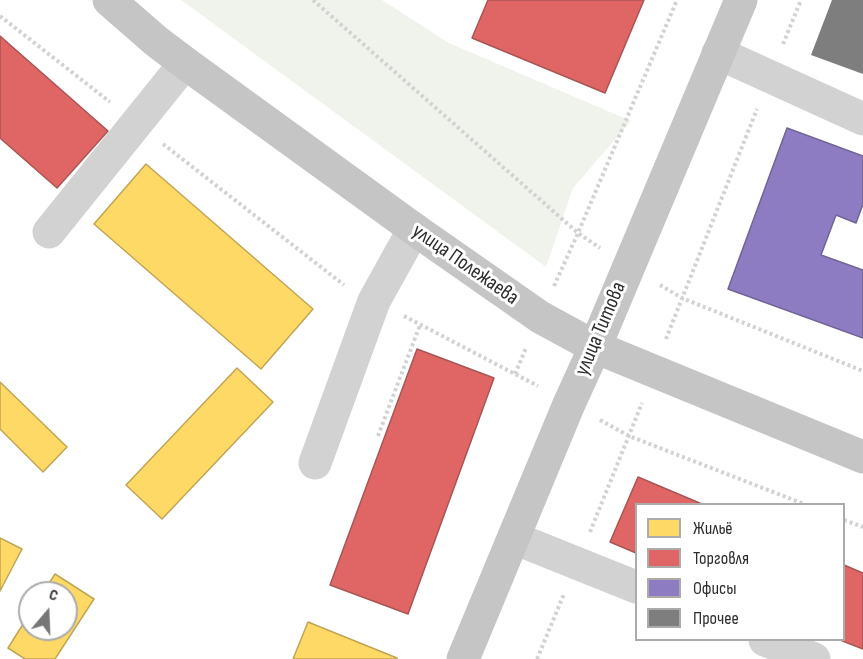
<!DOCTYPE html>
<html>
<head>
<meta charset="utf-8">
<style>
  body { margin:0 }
  #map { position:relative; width:863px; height:659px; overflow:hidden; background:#fff; font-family:"Sofia Sans Condensed",sans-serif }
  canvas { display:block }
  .legend { position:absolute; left:635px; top:503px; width:210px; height:138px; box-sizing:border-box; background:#fff; border:2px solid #ababab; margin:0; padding:8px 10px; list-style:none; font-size:18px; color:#2d2d2d }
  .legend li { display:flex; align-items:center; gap:12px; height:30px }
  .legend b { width:30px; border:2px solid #ababab }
  .north { position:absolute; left:18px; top:581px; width:60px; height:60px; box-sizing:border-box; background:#fff; border:2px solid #ababab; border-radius:50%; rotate:19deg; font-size:16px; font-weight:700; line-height:24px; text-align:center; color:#2d2d2d }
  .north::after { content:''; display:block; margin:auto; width:21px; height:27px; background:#767676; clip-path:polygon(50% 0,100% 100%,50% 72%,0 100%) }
</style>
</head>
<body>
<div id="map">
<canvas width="863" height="659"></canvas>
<ul class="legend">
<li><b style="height:16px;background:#ffd966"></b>Жильё</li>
<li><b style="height:16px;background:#e06666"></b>Торговля</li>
<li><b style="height:16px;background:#8e7cc3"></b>Офисы</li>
<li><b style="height:16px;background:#7e7e7e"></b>Прочее</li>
</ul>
<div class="north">С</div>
</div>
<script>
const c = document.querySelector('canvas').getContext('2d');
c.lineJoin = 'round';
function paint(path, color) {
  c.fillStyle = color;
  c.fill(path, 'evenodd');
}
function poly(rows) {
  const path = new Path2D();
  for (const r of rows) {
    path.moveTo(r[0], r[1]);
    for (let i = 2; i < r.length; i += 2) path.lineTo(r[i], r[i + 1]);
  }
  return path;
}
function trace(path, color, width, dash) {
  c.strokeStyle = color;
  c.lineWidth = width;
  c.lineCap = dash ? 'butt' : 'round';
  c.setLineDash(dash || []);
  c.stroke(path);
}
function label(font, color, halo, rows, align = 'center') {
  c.font = font + ' "Sofia Sans Condensed",sans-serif';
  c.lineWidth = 6;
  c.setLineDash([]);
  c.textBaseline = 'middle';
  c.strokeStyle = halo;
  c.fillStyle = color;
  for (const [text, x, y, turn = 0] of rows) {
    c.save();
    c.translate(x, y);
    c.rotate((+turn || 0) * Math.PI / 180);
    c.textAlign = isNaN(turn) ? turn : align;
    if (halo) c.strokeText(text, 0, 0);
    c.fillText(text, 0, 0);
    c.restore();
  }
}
paint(poly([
  [181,0,382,0,449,43,631,121,573,188,546,267]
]), '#f0f3ec');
const homes = poly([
  [146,164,313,309,261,369,94,224,146,164],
  [237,368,273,402,162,519,126,485,237,368],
  [0,382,67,447,43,472,0,429,0,382],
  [0,538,22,549,0,591,0,538],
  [55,574,94,599,55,659,25,659,8,648,30,613,30,629,66,629,66,593,43,593,55,574],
  [308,622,397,658,397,659,293,659,308,622]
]);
paint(homes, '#ffd966');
trace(homes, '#c0a555', 1.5);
const shops = poly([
  [488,0,644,0,605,93,472,38,488,0],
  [0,36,108,131,57,188,0,138,0,36],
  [417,349,494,378,408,614,330,585,417,349],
  [638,477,702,504,636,504,636,553,610,542,638,477],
  [844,565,863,573,863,649,840,640,844,640,844,565]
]);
paint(shops, '#e06666');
trace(shops, '#a55', 1.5);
const offices = poly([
  [787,128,863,156,863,204,856,223,836,215,821,255,863,270,863,338,728,289,787,128]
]);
paint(offices, '#8e7cc3');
trace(offices, '#716496', 1.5);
paint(poly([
  [832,0,863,0,863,74,811,55]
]), '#7e7e7e');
trace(poly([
  [313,0,578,233,600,248],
  [0,16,110,102],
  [783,44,801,0],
  [163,144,344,285],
  [660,285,682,298,863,371],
  [554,286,578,233,677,0],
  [404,316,538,386],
  [666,339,757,109],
  [515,374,526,348],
  [600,420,629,436,804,504],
  [378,436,420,325],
  [844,520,863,527],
  [590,532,642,403],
  [537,659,564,594]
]), '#d2d2d2', 4, [3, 3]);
trace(poly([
  [718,53,863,119],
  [49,232,185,63],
  [315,463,374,301,414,229],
  [514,538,636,587],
  [765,640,814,659]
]), '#d2d2d2', 33);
trace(poly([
  [109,0,156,41,185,63,414,229,540,317,595,347,863,457],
  [463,659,569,404,595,347,741,0]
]), '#c5c5c5', 33);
label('21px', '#2d2d2d', '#fff', [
  ["улица Полежаева",465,265,35],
  ["улица Титова",601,329,-67]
]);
</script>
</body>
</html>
